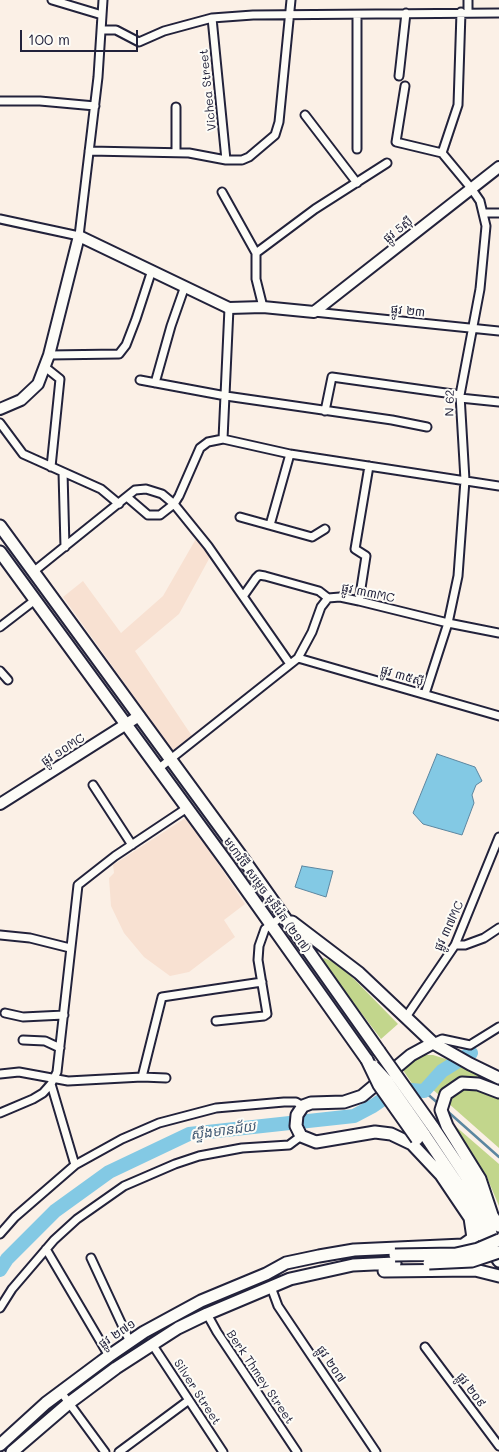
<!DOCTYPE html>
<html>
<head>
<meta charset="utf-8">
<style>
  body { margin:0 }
  #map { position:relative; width:499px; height:1452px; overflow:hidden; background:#fbf0e6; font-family:Mali,sans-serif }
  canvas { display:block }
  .scale { position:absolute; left:20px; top:30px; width:118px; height:22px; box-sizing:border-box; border:2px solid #22223b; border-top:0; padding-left:6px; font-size:15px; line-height:18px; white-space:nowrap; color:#22223b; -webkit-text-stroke:4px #fdfcf7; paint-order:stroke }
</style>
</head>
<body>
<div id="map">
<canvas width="499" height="1452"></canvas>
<div class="scale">100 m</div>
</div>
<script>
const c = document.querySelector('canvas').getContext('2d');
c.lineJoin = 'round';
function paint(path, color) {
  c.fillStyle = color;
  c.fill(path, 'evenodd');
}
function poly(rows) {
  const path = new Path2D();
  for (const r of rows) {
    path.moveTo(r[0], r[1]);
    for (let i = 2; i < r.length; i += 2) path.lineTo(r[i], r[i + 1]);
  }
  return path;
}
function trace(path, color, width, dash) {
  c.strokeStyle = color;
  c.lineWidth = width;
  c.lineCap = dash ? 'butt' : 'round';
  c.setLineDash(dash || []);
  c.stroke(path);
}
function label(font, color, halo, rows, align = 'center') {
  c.font = font + ' Mali,"Noto Sans Khmer",sans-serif';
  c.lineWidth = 4;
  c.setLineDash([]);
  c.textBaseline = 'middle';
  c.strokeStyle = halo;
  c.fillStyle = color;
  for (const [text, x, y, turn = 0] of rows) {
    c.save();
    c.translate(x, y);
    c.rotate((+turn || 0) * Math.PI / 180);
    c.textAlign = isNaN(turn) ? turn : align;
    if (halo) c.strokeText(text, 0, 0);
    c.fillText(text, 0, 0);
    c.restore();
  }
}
paint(poly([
  [197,537,205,546,210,557,179,614,135,651,192,736,173,751,63,597,83,581,121,633,163,596],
  [187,817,245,904,224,920,235,937,189,972,170,976,144,957,124,933,111,906,109,878,114,873,113,865]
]), '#f8e1d2');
paint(poly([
  [324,958,336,963,354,979,398,1024,381,1039,321,960],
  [421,1055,433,1055,449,1060,439,1067,421,1086,413,1085,403,1070],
  [458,1065,499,1084,499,1148,431,1088],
  [454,1125,499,1164,499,1206,486,1175]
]), '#c2d68c');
const water = poly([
  [437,754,475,767,482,781,476,785,472,795,474,803,462,835,423,824,413,813,437,754],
  [302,866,333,871,326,897,295,887,302,866]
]);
paint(water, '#83c9e4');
trace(water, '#5c86a0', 1);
trace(poly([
  [424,1091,440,1105],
  [446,1110,499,1157]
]), '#5c86a0', 2.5);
trace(poly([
  [0,1270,7,1259,55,1211,109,1172,189,1134,354,1116,373,1106,398,1089,424,1091,442,1071,471,1053]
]), '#83c9e4', 14);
const street = poly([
  [52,0,102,15],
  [468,0,468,12],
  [212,18,226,160],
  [101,30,116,30,139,42,164,31,212,18,253,15,499,13],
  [399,76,406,13],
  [405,86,396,142,442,153,471,188,480,201,486,226,480,289,460,395,465,480,458,576,448,623,425,694],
  [0,101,40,101,95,106],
  [305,115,357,183],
  [357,149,357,16],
  [89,151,189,153,226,160,242,160,249,157,275,135,279,122,291,0],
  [176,152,176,107],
  [442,153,458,105,461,12],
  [222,192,256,253],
  [484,213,499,213],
  [0,219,79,236,98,77,103,0],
  [263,307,256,279,256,253,315,209,387,163],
  [314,312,499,331],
  [49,355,119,354,126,345,136,319,152,270],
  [45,367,60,379,51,467],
  [140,380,226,396,392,420,427,427],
  [155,383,171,326,185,286],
  [460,398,499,402],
  [325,411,332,377,460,395],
  [0,423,23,454,101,489,119,504],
  [223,439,229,308],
  [63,472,65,547],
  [127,497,148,515,160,515,174,504,179,496,200,448,208,442,223,439,290,454,499,486],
  [240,517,312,537,325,529],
  [270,525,290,454],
  [33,572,135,490,146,489,162,494,174,504,208,546,290,664],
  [244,595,256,578,259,575,265,576,319,591,328,598,340,597,359,601,448,623,499,633],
  [359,601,366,556,355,549,369,466],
  [0,627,35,600],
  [298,658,499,716],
  [0,671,8,680],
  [158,769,298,658,312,632,321,607,328,598],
  [93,785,132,845],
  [0,935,30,938,70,948],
  [455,945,465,945,484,938,499,928],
  [5,1013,23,1017,64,1015],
  [406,1017,455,945,499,837],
  [216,1021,264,1016,267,1014,258,960,259,946,265,929,284,915],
  [23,1040,45,1041,60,1048],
  [433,1043,442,1039,470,1045,499,1027],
  [0,1074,19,1072,68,1081,142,1077,166,1078],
  [142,1077,162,997,262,982],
  [51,1084,75,1165],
  [0,1113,33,1099,43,1093,51,1084,57,1072,78,885,115,856,187,808],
  [0,1234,15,1217,75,1165,122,1139,159,1123,216,1108,284,1102,296,1102,303,1106],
  [46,1249,109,1356],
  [91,1258,130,1342],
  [271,1287,278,1306,376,1452],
  [0,1308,12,1289,54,1240,77,1219,124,1186,175,1164,199,1156,242,1148,289,1145,301,1136],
  [207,1314,217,1332,297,1452],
  [152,1344,223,1452],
  [425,1347,499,1446],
  [61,1392,105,1452],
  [119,1452,189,1400]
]);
const secondary = poly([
  [0,409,21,400,38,384,49,355,79,236,229,308,263,307,314,312,499,167],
  [0,804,139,716]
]);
const primary = poly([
  [0,526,239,853,379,1051],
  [0,552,228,864,367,1060],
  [292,922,359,973,433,1043,470,1064,499,1078],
  [433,1043,411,1055,362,1096,344,1102,311,1103,303,1106,297,1115,296,1126,301,1136,316,1142,375,1132,391,1134,412,1144,443,1177],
  [433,1127,499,1226],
  [424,1134,491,1233],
  [439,1172,499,1261],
  [492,1215,480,1179,447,1126,441,1110,446,1094,462,1083,478,1084,499,1092],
  [384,1271,475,1270,499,1276],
  [0,1445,46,1403,109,1356,144,1332,201,1301,266,1274,286,1263,319,1256,354,1250,463,1245,473,1238,470,1218],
  [12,1452,69,1403,116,1368,178,1328,207,1314,290,1279,353,1265,395,1263]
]);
trace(street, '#22223b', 11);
trace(secondary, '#22223b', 14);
trace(primary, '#22223b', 15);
trace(street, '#fdfcf7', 7);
trace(secondary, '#fdfcf7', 10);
trace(primary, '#fdfcf7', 11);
const primaryBridge = poly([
  [379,1051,433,1127],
  [367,1060,379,1085,417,1139],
  [373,1066,386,1080,424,1134],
  [395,1255,456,1254,478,1249,499,1240],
  [429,1263,472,1261,499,1252]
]);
trace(primaryBridge, '#22223b', 15, []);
trace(primaryBridge, '#fdfcf7', 11);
label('12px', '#22223b', '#fdfcf7', [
  ["Vichea Street",208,90,-96],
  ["ផ្លូវ 5ស៊ី",398,230,-38],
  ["ផ្លូវ ២៣",408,311,6],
  ["N 62",450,403,-89],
  ["ផ្លូវ ៣៣MC",368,593,12],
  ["ផ្លូវ ៣៥ស៊ី",402,676,17],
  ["ផ្លូវ ១០MC",63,750,-32],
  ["មហាវិថី សម្តេច មុនីរ៉េត (២១៧)",267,895,54],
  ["ផ្លូវ ៣៧MC",449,926,-65],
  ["ផ្លូវ ២៧១",117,1334,-34],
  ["ផ្លូវ ២០៧",331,1364,56],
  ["Berk Thmey Street",260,1377,56],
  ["ផ្លូវ ២០៩",471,1390,53],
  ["Silver Street",197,1392,57]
]);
label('italic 14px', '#445c76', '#fdfcf7', [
  ["ស្ទឹងមានជ័យ",223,1131,-8]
]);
</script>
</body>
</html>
